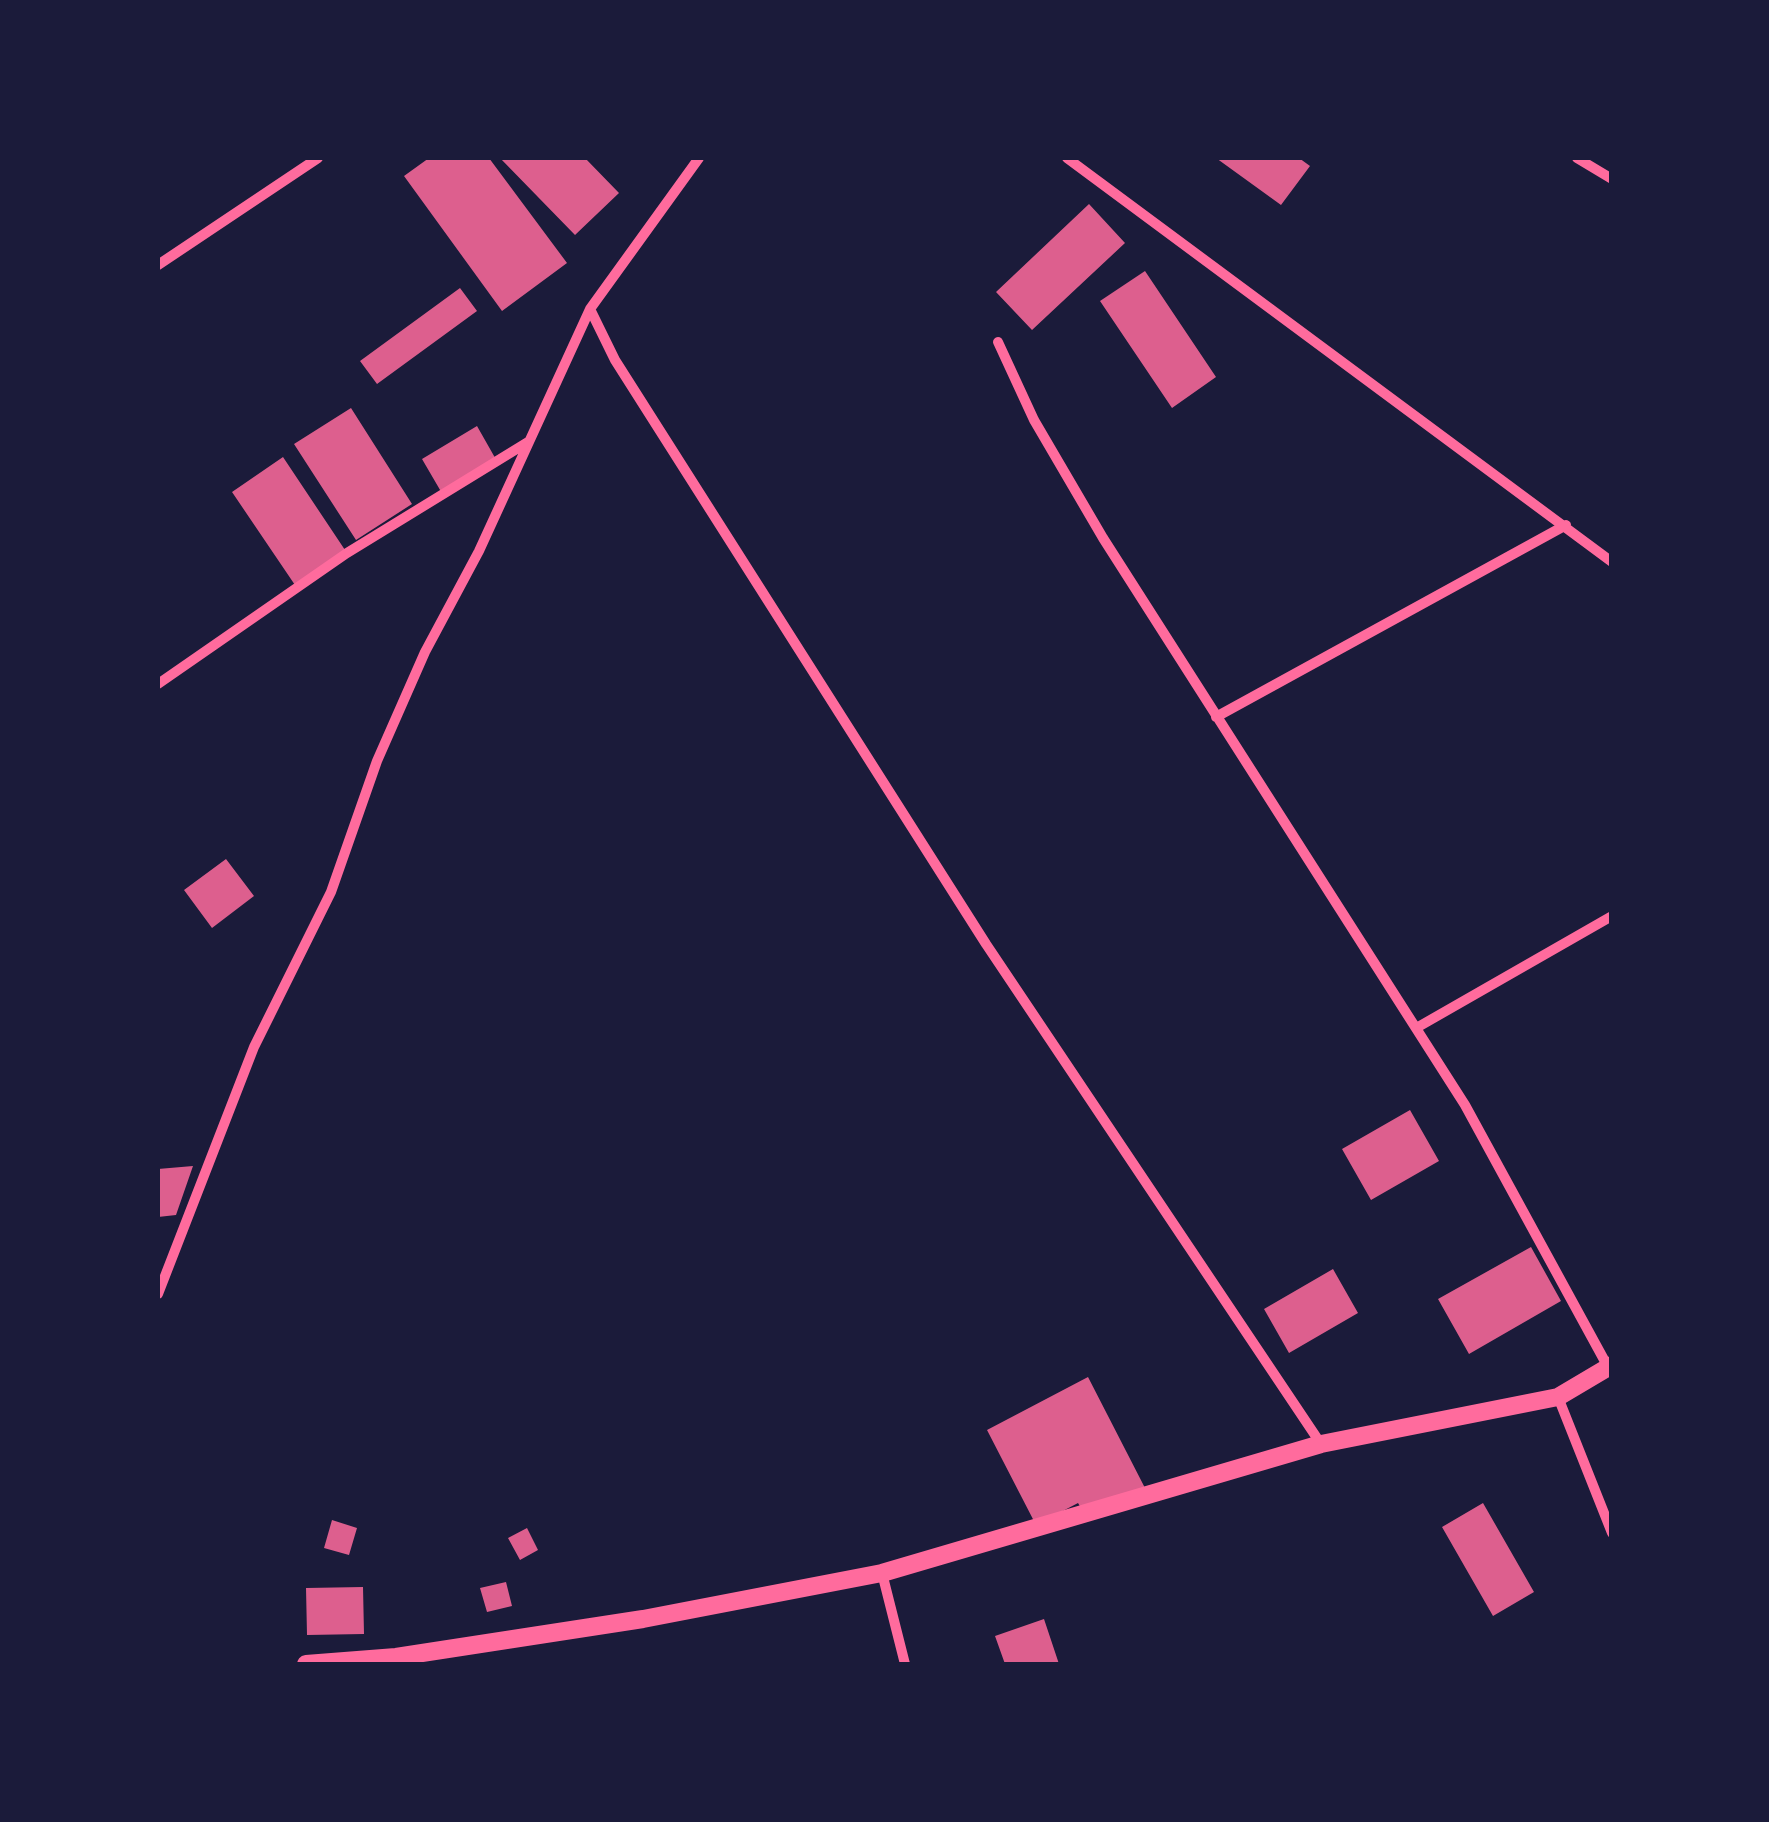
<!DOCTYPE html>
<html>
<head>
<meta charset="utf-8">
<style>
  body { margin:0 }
  #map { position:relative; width:1769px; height:1822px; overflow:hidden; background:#1b1b3a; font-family:Bitter,serif }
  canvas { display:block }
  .frame { position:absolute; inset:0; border:160px solid #1b1b3a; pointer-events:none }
</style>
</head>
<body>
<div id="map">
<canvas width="1769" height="1822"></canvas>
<div class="frame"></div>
</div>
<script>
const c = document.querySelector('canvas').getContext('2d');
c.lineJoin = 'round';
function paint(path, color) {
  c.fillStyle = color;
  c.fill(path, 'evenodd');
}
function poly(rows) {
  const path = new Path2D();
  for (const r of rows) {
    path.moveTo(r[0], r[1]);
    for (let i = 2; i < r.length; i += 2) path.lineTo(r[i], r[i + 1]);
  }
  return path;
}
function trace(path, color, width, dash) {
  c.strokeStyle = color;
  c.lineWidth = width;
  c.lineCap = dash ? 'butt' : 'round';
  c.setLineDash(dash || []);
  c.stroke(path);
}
paint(poly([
  [429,158,489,158,567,263,502,311,404,176],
  [500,158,585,158,619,193,575,235],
  [1216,158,1299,158,1310,166,1281,205],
  [1089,204,1125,243,1032,330,996,292],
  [1145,271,1216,377,1172,408,1100,301],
  [460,288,477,311,377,384,360,361],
  [351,408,412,504,356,540,294,444],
  [477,426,498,463,443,495,422,459],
  [283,457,347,553,297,588,232,492],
  [226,859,254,896,212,928,184,890],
  [1410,1110,1439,1161,1371,1200,1342,1149],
  [193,1166,176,1215,158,1217,158,1169],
  [1531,1247,1561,1301,1469,1354,1438,1299],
  [1333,1269,1358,1313,1289,1353,1264,1309],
  [1088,1377,1145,1488,1087,1518,1078,1503,1036,1525,987,1430],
  [1483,1503,1534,1592,1493,1616,1442,1527],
  [332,1520,357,1528,349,1555,324,1548],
  [527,1528,538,1550,520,1560,508,1538],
  [506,1582,512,1606,487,1612,480,1588],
  [363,1587,364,1634,307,1635,306,1588],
  [1044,1619,1059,1664,1005,1664,995,1636]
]), '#dd5f8e');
trace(poly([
  [1067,158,1612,562],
  [1577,158,1612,179],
  [158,265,318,158],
  [590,309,615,360,986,944,1321,1444],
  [998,342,1034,420,1103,538,1465,1105,1608,1367],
  [158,684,347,553,528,442],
  [1216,717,1566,525],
  [1418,1027,1612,916],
  [158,1294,254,1047,331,892,377,761,425,652,479,551,590,309,699,158],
  [1558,1397,1612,1533],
  [882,1573,905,1664]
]), '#ff6b9d', 10);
trace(poly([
  [306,1664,396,1657,643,1619,882,1573,1321,1444,1558,1397,1612,1365]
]), '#ff6b9d', 18);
</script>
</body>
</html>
